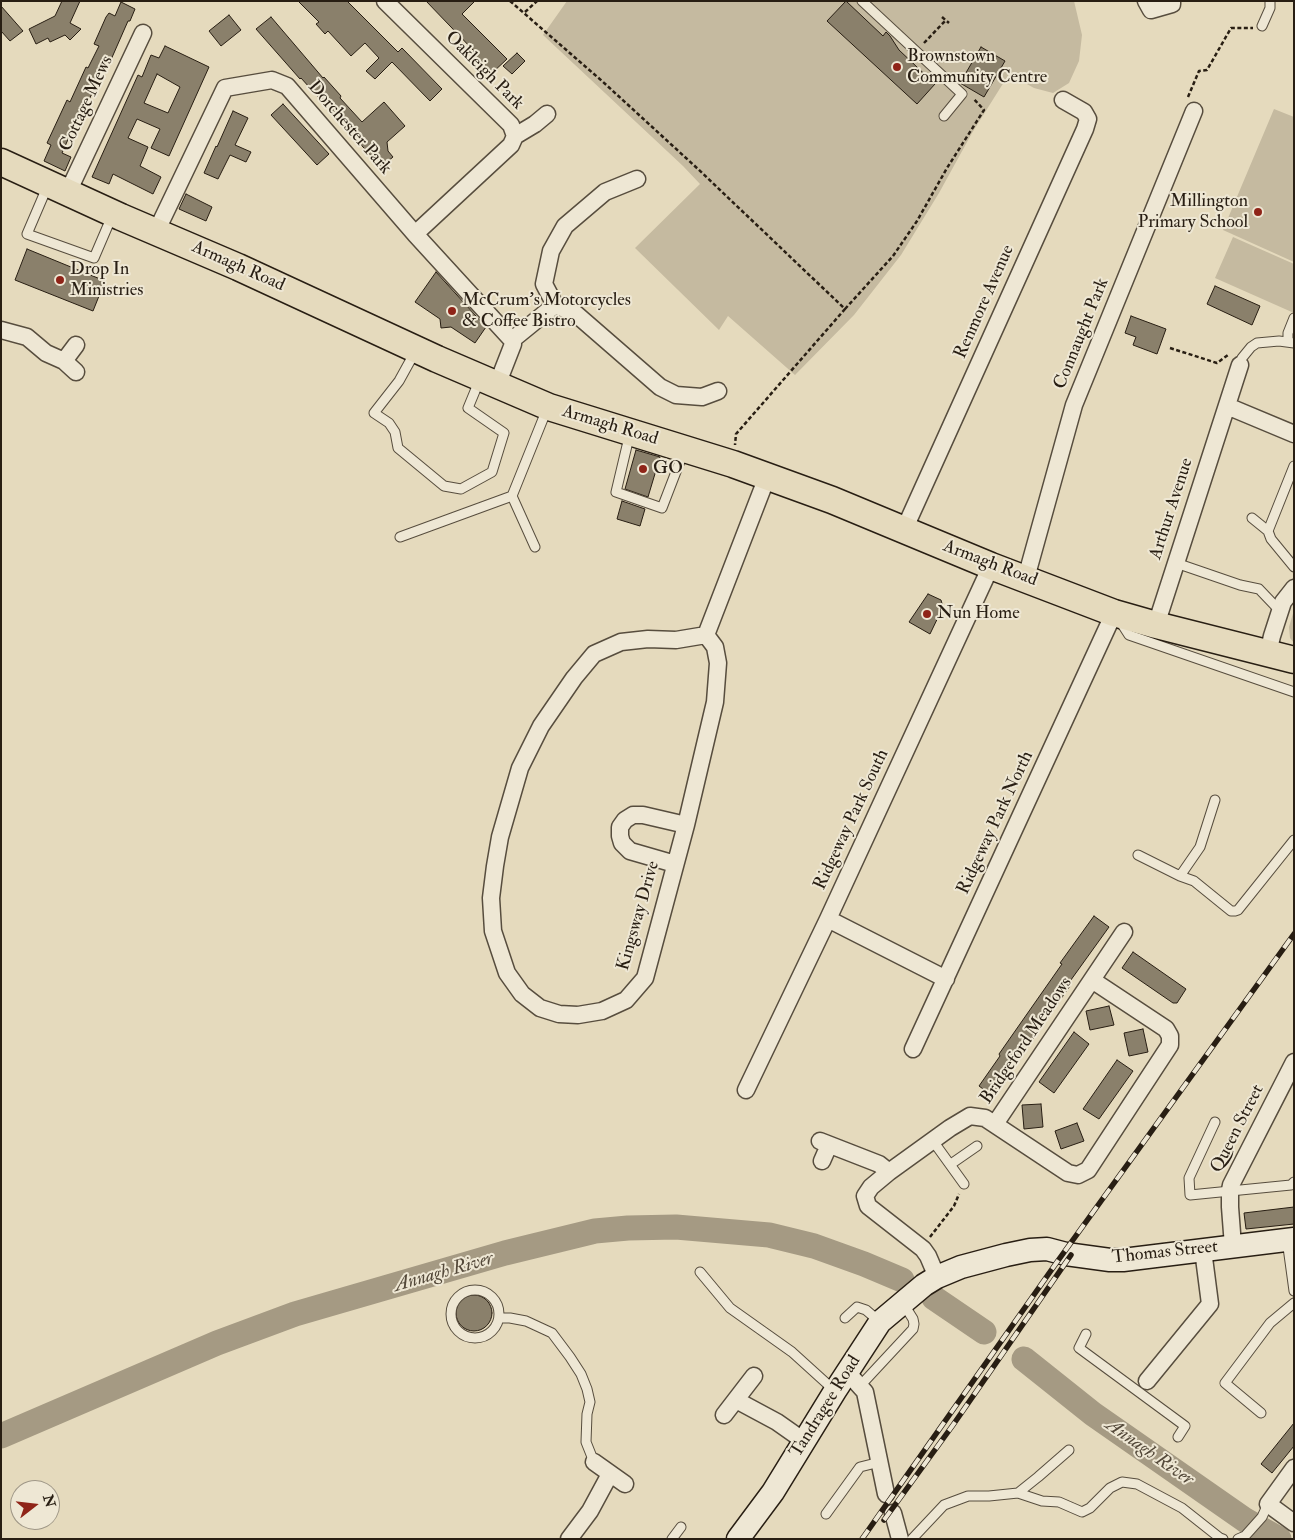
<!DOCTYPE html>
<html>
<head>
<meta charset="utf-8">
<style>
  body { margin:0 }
  #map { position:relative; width:1295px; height:1540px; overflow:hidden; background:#e5dabd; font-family:"IM FELL Double Pica",serif }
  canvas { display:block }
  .frame { position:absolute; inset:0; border:2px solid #281e13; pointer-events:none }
  .north { position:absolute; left:10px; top:1480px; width:50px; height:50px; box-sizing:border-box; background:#eee7d4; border:1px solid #9f9787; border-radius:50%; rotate:74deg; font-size:14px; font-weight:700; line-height:20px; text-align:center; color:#281e13 }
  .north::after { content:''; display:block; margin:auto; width:18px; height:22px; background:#8f2418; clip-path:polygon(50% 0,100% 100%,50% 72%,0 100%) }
</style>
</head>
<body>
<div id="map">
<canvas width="1295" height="1540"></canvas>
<div class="frame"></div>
<div class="north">N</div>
</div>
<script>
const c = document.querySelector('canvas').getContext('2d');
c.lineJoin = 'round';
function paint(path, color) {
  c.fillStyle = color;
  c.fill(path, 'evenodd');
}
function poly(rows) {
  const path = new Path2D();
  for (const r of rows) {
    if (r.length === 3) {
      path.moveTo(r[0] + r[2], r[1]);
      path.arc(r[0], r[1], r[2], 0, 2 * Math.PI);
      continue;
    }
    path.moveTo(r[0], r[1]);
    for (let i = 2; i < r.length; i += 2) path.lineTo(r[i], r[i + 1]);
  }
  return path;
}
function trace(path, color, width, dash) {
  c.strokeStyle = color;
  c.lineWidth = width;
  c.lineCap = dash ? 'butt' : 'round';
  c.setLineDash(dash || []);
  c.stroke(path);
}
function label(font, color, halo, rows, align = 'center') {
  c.font = font + ' "IM FELL Double Pica",serif';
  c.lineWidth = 4;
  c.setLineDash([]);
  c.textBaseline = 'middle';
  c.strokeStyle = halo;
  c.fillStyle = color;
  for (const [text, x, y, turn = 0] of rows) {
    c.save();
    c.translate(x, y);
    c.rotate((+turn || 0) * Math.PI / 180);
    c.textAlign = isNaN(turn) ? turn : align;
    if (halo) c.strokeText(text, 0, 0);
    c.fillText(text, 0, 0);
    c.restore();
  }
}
paint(poly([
  [567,1,1074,1,1082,35,1079,61,1069,83,1053,93,1034,88,1009,74,972,133,939,193,901,255,854,315,795,375,728,316,719,330,635,248,700,184,683,166,543,35],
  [1274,109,1294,117,1294,262,1223,230],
  [1233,237,1294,264,1294,313,1215,278],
  [1294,610,1294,643,1290,638,1289,627]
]), '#c5baa0');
trace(poly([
  [934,1298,984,1332],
  [1024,1359,1093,1414,1245,1520,1279,1539],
  [1,1436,217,1343,295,1314,505,1253,595,1231,628,1228,676,1227,769,1235,814,1246,864,1264,902,1280]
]), '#a59a83', 25);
const building = poly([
  [62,1,80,1,70,23,81,29,70,40,65,35,50,42,48,38,36,44,29,29,55,16,62,1],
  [298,1,347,1,398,52,402,48,442,89,430,101,392,62,375,79,366,71,379,58,365,43,351,56,328,31,325,34,316,24,319,22,298,1],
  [426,1,475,1,462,14,507,59,491,74,471,54,474,51,426,1],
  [846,1,883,36,886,32,890,36,899,50,935,84,917,104,827,21,846,1],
  [121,2,135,9,130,21,128,21,110,62,107,61,88,102,85,101,62,153,71,157,65,171,44,161,51,145,47,143,67,100,70,102,86,67,88,68,99,46,94,44,106,17,109,13,115,16,121,2],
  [1,6,23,31,10,41,1,31,1,6],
  [229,15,241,30,221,46,209,31,229,15],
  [271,17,323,78,324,77,333,87,341,96,340,98,362,122,384,102,405,126,387,142,388,151,393,157,381,167,301,78,300,79,256,29,271,17],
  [165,46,209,67,169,156,151,148,160,129,137,119,128,138,148,147,140,166,161,177,153,194,113,174,109,184,92,177,138,75,142,77,151,55,159,58,165,46],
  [157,74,180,87,168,113,144,103,157,74],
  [981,47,1005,61,984,97,960,83,981,47],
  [517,53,525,61,512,74,503,66,517,53],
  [283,104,329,154,317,165,271,115,283,104],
  [233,111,248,118,235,145,251,152,246,162,230,155,218,179,204,173,216,146,217,147,233,111],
  [186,194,212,207,206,221,179,209,186,194],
  [27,249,105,281,93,311,15,280,27,249],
  [436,272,486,327,475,343,451,327,441,328,440,319,415,302,436,272],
  [1215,286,1260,306,1252,325,1207,304,1215,286],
  [1131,316,1166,329,1157,354,1133,345,1136,337,1125,333,1131,316],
  [636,450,660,457,648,497,625,489,636,450],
  [622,501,645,509,640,526,617,519,622,501],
  [928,594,941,600,943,607,930,634,909,622,928,594],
  [1094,916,1109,927,1068,984,1070,986,1006,1077,1008,1078,994,1097,979,1086,1000,1056,999,1054,1062,964,1060,963,1094,916],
  [1133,952,1186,989,1177,1003,1173,1003,1122,968,1133,952],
  [1109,1006,1114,1025,1090,1030,1086,1011,1109,1006],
  [1143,1029,1148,1052,1129,1056,1124,1033,1143,1029],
  [1074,1032,1089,1044,1054,1093,1039,1082,1074,1032],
  [1117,1060,1133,1071,1099,1119,1083,1109,1117,1060],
  [1041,1104,1043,1127,1024,1129,1022,1105,1041,1104],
  [1077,1123,1084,1141,1061,1149,1055,1131,1077,1123],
  [1294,1207,1294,1224,1246,1229,1244,1213,1294,1207],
  [474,1313,18],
  [1294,1423,1294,1446,1272,1473,1261,1464,1294,1423]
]);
paint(building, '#8a806b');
trace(building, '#281e13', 1);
const lane = poly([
  [862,1,962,94,944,116],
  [1262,26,1270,8,1270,1],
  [48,185,27,234,94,258,112,216],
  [1288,341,1288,333,1294,318],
  [415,352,399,381,374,413,389,423,395,432,398,448,444,486,461,489,492,472,504,433,468,408,480,379],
  [1240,365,1242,358,1251,347,1257,343,1279,341,1294,343],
  [630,433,616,492,662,508,684,451],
  [1294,466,1268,531,1271,539,1294,567],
  [512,496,535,547],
  [1252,518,1268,531],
  [400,537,512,496,547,409],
  [1176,563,1240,585,1259,589,1280,611],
  [1120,621,1129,635,1294,692],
  [1138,855,1180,876,1194,881,1231,911,1235,911,1238,910,1294,840],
  [1180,876,1200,847,1215,800],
  [1215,1122,1189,1178,1190,1195,1291,1185,1294,1182],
  [933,1141,964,1184],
  [951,1164,977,1146],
  [1287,1240,1294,1291],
  [700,1272,730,1308,792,1352,835,1391],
  [475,1314,24],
  [499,1318,510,1318,526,1321,552,1333,570,1357,581,1374,587,1389,590,1402,587,1414,586,1442,594,1462],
  [845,1318,857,1307,866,1310,880,1322],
  [1086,1334,1079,1348,1185,1426,1178,1437],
  [860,1386,913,1329,914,1324,913,1319,903,1303],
  [1261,1413,1225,1383,1270,1323,1294,1303],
  [1018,1493,1042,1501,1059,1502,1082,1512,1090,1508,1110,1488,1122,1482,1137,1484,1182,1508,1220,1538,1223,1539],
  [826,1514,860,1467,880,1462],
  [672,1539,681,1527],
  [912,1539,944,1505,968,1496,989,1496,1018,1493,1038,1477,1069,1450],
  [1238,1539,1245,1536,1262,1517,1268,1504]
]);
const street = poly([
  [385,1,511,125,515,136,511,145,415,234],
  [1146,1,1151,10,1172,4,1172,1],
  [515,136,535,124,547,114],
  [68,192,143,33],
  [156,232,225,88,272,80,287,86,415,234,512,340,513,344,497,385],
  [555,305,544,284,551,251,565,226,605,192,637,179],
  [1,330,27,337,46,353,64,361,76,372],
  [512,340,555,305,576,314,660,387,676,395,702,397,718,391],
  [64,361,76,345],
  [1227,406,1294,434],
  [904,530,1085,129,1088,119,1084,112,1063,100],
  [1026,578,1074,405,1194,111],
  [1156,625,1240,365],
  [706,635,676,640,648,639,621,642,594,654,574,678,541,726,520,768,500,837,495,866,491,898,493,931,507,973,522,994,540,1008,559,1014,578,1015,602,1011,626,1000,645,978,686,825,715,702,718,663,715,647,706,635,767,477],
  [1268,653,1272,636,1283,602,1294,588],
  [675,864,630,851,622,843,620,836,620,827,625,820,633,815,643,815,686,825],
  [828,919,946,979],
  [913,1049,1114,613],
  [746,1090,828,919,991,566],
  [995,1124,1124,932],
  [820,1141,879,1164,889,1172],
  [822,1161,829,1145],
  [1233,1246,1230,1207,1230,1190,1231,1185,1294,1062],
  [937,1277,928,1256,923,1249,868,1206,865,1196,871,1187,889,1172,950,1128,970,1116,985,1118,1068,1173,1078,1175,1088,1170,1170,1045,1170,1036,1166,1029,1092,980],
  [847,1372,865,1392,886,1494],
  [1147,1381,1210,1304,1203,1250],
  [736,1400,777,1422,804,1441],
  [724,1415,754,1376],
  [594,1462,625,1484],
  [1294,1468,1268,1504,1294,1523],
  [893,1513,900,1539],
  [569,1539,590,1511,610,1474]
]);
const secondary = poly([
  [738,1539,773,1492,835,1391,880,1322,924,1285,937,1277,961,1267,1006,1255,1030,1250,1047,1249,1066,1254,1110,1260,1123,1260,1294,1239]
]);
const primary = poly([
  [1,162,121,217,238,267,437,359,549,407,733,464,832,500,991,566,1114,613,1156,625,1294,660]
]);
trace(lane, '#574d3e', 11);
trace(street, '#574d3e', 19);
trace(secondary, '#281e13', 25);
trace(primary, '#281e13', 29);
trace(poly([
  [510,1,602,81,698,169,845,309,736,434,735,445],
  [525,12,537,1],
  [942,17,949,23],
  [924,43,945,21],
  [1188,97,1199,71,1207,70,1231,28,1253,28],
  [845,309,893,256,917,221,947,168,984,110,973,98],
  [1170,348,1217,363,1228,355],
  [930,1237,954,1206,959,1194]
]), '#281e13', 2.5, [4, 2.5]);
trace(lane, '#eee7d4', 9);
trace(street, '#eee7d4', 16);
trace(secondary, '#eee7d4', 22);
trace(primary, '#e5dabd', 26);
const rail = poly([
  [884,1520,953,1425,1071,1255],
  [862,1539,1057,1262,1294,934]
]);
trace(rail, '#281e13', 5.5);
trace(rail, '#eee7d4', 4, [11]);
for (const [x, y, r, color] of [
  [897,67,5,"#8f2418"],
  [1258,212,5,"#8f2418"],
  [60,280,5,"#8f2418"],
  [452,311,5,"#8f2418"],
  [643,469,5,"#8f2418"],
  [927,614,5,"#8f2418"]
]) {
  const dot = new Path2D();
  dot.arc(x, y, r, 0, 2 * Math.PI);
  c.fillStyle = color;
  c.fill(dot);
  trace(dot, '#eee7d4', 2);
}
label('18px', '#281e13', '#eee7d4', [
  ["Brownstown",907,57],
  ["Community Centre",907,78],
  ["Millington",1248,202,"right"],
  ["Primary School",1248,223,"right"],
  ["Drop In",70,270],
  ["Ministries",70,291],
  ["McCrum's Motorcycles",462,301],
  ["& Coffee Bistro",462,322],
  ["GO",653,469],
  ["Nun Home",937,614]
], 'left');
label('18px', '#281e13', '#eee7d4', [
  ["Oakleigh Park",484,71,45],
  ["Cottage Mews",87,104,-65],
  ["Dorchester Park",349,128,49],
  ["Armagh Road",238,267,24],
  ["Renmore Avenue",985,302,-66],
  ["Connaught Park",1082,334,-68],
  ["Armagh Road",610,426,17],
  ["Arthur Avenue",1172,509,-72],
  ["Armagh Road",990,564,21],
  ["Ridgeway Park South",852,820,-65],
  ["Ridgeway Park North",996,823,-65],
  ["Kingsway Drive",639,916,-74],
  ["Bridgeford Meadows",1027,1041,-56],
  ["Queen Street",1238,1129,-63],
  ["Thomas Street",1165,1253,-6],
  ["Tandragee Road",826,1407,-58]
]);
label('italic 19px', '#54493a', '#eee7d4', [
  ["Annagh River",444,1273,-16],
  ["Annagh River",1149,1453,35]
]);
</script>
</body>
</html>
